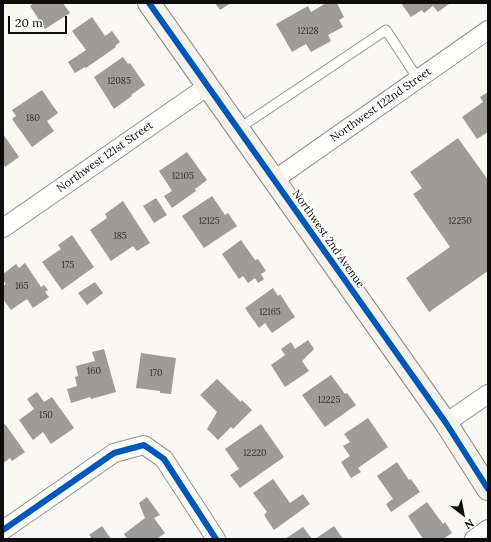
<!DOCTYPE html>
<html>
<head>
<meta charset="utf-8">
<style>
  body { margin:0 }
  #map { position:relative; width:491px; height:542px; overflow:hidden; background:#faf8f2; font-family:Lora,serif }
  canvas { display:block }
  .frame { position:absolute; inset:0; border:4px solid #0d0d0d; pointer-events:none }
  .north { position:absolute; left:443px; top:494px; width:40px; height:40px; -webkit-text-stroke:3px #fff; paint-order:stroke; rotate:148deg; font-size:11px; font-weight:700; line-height:16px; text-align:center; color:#0d0d0d }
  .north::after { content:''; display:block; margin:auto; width:14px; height:18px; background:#0d0d0d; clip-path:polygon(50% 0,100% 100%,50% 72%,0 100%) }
  .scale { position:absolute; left:8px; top:16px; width:59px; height:18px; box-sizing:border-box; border:2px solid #0d0d0d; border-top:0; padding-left:5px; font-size:12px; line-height:14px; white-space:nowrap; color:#0d0d0d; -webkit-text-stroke:3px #fff; paint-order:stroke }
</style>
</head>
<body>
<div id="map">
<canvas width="491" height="542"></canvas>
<div class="frame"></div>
<div class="north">N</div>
<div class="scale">20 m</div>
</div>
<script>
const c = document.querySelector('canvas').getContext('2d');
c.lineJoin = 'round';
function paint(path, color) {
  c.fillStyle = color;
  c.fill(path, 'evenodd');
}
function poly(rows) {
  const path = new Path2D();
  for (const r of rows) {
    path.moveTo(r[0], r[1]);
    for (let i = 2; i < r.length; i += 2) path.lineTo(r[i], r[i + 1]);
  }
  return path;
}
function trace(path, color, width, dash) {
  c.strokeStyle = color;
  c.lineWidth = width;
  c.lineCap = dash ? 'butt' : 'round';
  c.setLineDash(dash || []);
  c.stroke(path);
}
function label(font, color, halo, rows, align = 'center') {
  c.font = font + ' Lora,serif';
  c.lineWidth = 4;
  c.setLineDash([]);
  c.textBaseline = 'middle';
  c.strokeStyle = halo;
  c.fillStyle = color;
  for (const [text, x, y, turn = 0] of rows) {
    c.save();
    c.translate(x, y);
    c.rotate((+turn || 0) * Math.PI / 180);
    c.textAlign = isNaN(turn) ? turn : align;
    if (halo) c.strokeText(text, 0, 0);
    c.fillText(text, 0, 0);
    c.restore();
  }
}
paint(poly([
  [34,3,63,3,70,13,45,29,30,6],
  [215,3,231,3,220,10],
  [326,3,337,3,344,17,339,20,343,27,328,35,331,41,311,52,306,44,292,52,276,24,308,6,311,12],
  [401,3,448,3,449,4,438,12,433,6,424,13,422,10,411,17],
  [92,17,105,36,112,31,120,42,115,46,116,47,86,68,85,67,75,73,68,62,86,50,72,31],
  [123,57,128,64,130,63,145,85,131,95,132,96,114,109,94,77],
  [42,90,58,113,47,121,54,131,32,147,12,119,16,116,12,110],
  [488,92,488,132,477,139,462,117,483,102,480,97],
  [3,134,19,157,5,167,4,165,3,166],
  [458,138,488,180,488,271,429,312,406,278,450,247,413,194,422,188,410,172],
  [187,152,207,180,195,189,196,191,172,208,164,196,172,191,159,171],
  [212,196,225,215,228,213,237,226,204,248,182,216],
  [156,198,167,215,154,223,143,206],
  [123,201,150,243,137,251,133,246,111,261,90,230,107,218,105,214],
  [72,235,94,267,62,290,42,262,61,249,58,245],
  [241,240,255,260,258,259,266,271,261,274,264,279,258,283,255,278,248,283,243,276,239,279,222,254],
  [25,263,41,287,44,285,48,290,45,292,49,297,33,308,27,299,11,310,3,299,3,286,6,284,3,280,3,274,16,264,19,268],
  [95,282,103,293,87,305,78,293],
  [273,288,278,296,280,294,295,317,272,333,265,323,259,328,245,308],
  [308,340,314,349,302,361,309,371,285,387,271,365,285,355,281,349,291,342,295,349],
  [104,349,116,392,91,399,90,397,71,403,67,389,77,386,75,377,78,376,76,366,95,361,92,352],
  [141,353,176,358,171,394,160,393,160,391,136,388],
  [331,375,345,394,347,393,356,405,325,427,302,395],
  [217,379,241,402,242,400,252,410,233,429,231,427,218,440,207,429,217,412,200,395],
  [37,392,44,402,52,397,74,428,51,444,43,432,33,440,19,420,34,409,27,399],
  [368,418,388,447,358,468,361,472,351,478,341,462,350,456,343,446,350,442,344,434],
  [5,424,25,452,12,461,10,458,3,463,3,425],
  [261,424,284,457,240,488,230,475,239,469,225,449],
  [397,462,409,480,411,479,420,492,391,512,386,504,393,499,377,476],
  [273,479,290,503,303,494,310,504,274,530,264,515,267,512,253,493],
  [147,497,160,515,154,518,165,533,157,539,127,539,124,534,145,518,139,503],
  [427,502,443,524,445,522,452,533,443,539,423,539,408,516],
  [102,526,111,539,89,539,91,537,89,535],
  [334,526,343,539,315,539],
  [303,527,312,539,285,539]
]), '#9e9b98');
const lane = poly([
  [238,129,386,30,418,79]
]);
const street = poly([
  [274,180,488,30],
  [3,228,208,86],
  [446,423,488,394],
  [3,530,114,453,144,445,164,459,216,539],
  [474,539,488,529]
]);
const secondary = poly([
  [149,3,446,423,488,489]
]);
trace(lane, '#949390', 11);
trace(street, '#949390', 20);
trace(secondary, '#8a8987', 24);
trace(lane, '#fefefd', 9);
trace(street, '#fefefd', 18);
trace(secondary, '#f4f2ea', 22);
trace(poly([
  [149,3,446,423,488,489],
  [3,530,114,453,144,445,164,459,216,539]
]), '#0057b8', 6);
label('9px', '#313030', null, [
  ["12128",308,31],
  ["12085",119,81],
  ["180",33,118],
  ["12105",183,176],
  ["12125",209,221],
  ["12250",460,221],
  ["185",120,236],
  ["175",68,265],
  ["165",22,286],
  ["12165",270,312],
  ["160",94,371],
  ["170",156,373],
  ["12225",329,400],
  ["150",46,415],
  ["12220",255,453]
]);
label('11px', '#0d0d0d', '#fff', [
  ["Northwest 122nd Street",381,105,-35],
  ["Northwest 121st Street",105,157,-35],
  ["Northwest 2nd Avenue",328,239,55]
]);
</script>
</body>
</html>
